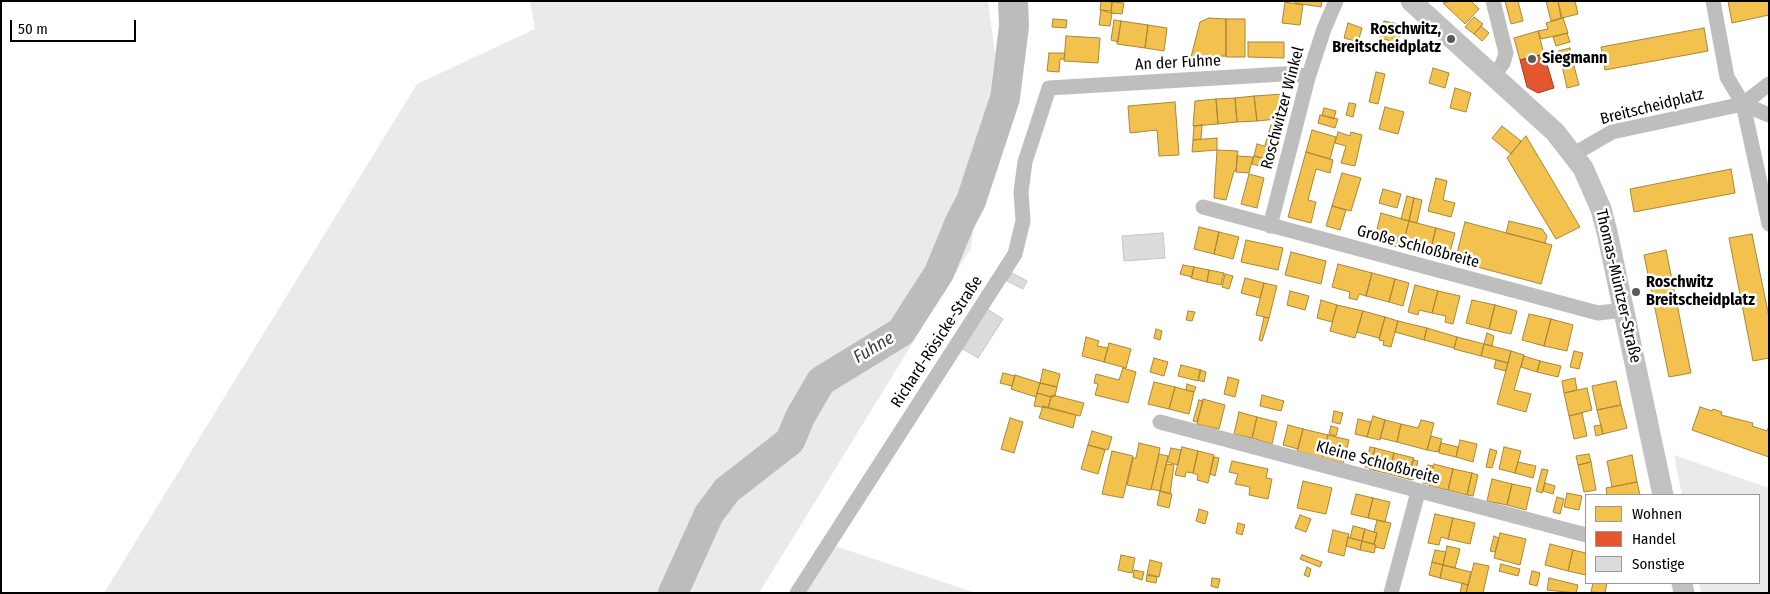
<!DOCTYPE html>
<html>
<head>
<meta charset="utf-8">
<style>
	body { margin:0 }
	#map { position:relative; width:1770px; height:594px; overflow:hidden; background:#fff; font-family:"Fira Sans Condensed",sans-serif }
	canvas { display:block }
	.frame { position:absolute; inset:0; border:2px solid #000; pointer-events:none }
	.legend { position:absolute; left:1585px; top:494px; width:175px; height:90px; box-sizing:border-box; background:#fff; border:1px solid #999; margin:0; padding:6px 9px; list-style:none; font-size:15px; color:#000 }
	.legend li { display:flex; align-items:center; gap:10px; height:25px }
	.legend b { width:25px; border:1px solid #999 }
	.scale { position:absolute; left:10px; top:20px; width:126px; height:22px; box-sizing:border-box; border:2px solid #000; border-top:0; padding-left:6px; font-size:15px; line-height:18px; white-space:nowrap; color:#000; -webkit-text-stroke:4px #fff; paint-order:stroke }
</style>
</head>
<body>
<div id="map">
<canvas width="1770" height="594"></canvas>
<div class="frame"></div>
<ul class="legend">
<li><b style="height:14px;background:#f2c14e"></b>Wohnen</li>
<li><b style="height:14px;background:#e4572e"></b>Handel</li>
<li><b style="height:14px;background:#dcdcdc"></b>Sonstige</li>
</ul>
<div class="scale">50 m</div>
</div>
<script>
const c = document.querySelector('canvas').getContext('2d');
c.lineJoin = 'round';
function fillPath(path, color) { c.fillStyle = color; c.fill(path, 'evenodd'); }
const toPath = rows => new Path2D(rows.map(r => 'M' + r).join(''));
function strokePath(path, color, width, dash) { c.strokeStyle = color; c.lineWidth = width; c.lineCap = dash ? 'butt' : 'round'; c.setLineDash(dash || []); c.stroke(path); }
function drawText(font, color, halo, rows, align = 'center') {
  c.font = font + ' "Fira Sans Condensed",sans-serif'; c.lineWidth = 5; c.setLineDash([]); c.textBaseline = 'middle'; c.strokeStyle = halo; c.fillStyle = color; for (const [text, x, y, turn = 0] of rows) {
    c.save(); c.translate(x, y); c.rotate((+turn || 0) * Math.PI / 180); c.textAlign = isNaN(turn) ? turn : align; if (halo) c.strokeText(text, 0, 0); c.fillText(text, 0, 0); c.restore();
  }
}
fillPath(toPath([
	[530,1,988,1,995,53,971,248,759,593,104,593,417,84,535,29],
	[1674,455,1769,488,1769,593,1701,593,1699,583,1759,583,1759,495,1682,495],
	[835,546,976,593,804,593]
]), '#eaeaea');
const homes = toPath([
	[1101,1,1112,2,1111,11,1100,10,1101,1],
	[1295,1,1322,1,1321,7,1295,3,1295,1],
	[1451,1,1471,1,1479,9,1465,24,1443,3,1451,1],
	[1505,1,1518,1,1523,21,1511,24,1505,1],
	[1546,1,1558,1,1561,18,1551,21,1546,1],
	[1558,1,1575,1,1578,14,1562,18,1558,1],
	[1728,1,1769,1,1769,15,1732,23,1728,1],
	[1112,2,1124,3,1122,14,1111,13,1112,2],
	[1285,2,1303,5,1300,25,1282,23,1285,2],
	[1101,10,1112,13,1110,26,1099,25,1101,10],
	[1474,17,1483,24,1474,34,1465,27,1474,17],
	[1209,18,1226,19,1226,56,1191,57,1200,22,1209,18],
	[1563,18,1568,33,1541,39,1538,31,1548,29,1546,23,1563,18],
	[1053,19,1067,20,1066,28,1052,27,1053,19],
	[1226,19,1245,19,1245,57,1226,57,1226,19],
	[1114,20,1121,21,1118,42,1111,40,1114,20],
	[1121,21,1148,25,1145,48,1117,44,1121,21],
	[1384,21,1403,25,1398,43,1380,38,1384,21],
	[1348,23,1362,28,1358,42,1344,38,1348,23],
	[1148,25,1167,28,1164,51,1145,48,1148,25],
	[1481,26,1489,33,1482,41,1474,34,1481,26],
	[1704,28,1708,51,1605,70,1601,47,1704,28],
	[1538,31,1544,54,1520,60,1514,38,1538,31],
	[1567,33,1570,42,1556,46,1553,37,1567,33],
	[1066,36,1100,38,1098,63,1064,61,1066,36],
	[1248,42,1284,42,1284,58,1248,57,1248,42],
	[1570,48,1572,58,1561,61,1558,51,1570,48],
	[1049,53,1065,53,1064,59,1060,59,1059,72,1047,71,1049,53],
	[1572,58,1579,85,1567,88,1561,61,1572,58],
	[1433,68,1449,73,1445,88,1429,83,1433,68],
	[1376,72,1385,74,1378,104,1369,102,1376,72],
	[1455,88,1471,93,1466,112,1450,108,1455,88],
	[1284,94,1287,118,1257,121,1254,96,1284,94],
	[1254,96,1257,121,1237,122,1235,98,1254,96],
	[1235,98,1237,122,1218,124,1216,99,1235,98],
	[1216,99,1218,124,1193,126,1195,101,1216,99],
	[1175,102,1179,155,1159,156,1157,130,1130,133,1128,106,1175,102],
	[1349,103,1356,104,1353,117,1346,115,1349,103],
	[1385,107,1404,112,1398,134,1379,129,1385,107],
	[1324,108,1336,111,1334,119,1322,115,1324,108],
	[1320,115,1338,119,1335,128,1318,123,1320,115],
	[1202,125,1201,139,1193,140,1194,126,1202,125],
	[1271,125,1283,129,1277,148,1265,145,1271,125],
	[1502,126,1521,141,1511,154,1492,138,1502,126],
	[1312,130,1336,137,1330,159,1306,152,1312,130],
	[1338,132,1350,136,1351,132,1362,135,1355,166,1341,163,1346,146,1335,143,1338,132],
	[1526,136,1580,227,1556,239,1507,158,1526,136],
	[1217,138,1217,150,1192,152,1193,140,1217,138],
	[1257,144,1276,149,1273,161,1254,156,1257,144],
	[1217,150,1238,151,1236,171,1234,171,1226,200,1214,198,1217,150],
	[1306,152,1333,160,1330,173,1316,169,1308,200,1316,202,1311,223,1288,217,1306,152],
	[1237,156,1253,157,1249,173,1236,172,1237,156],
	[1254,156,1273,161,1271,169,1252,164,1254,156],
	[1731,169,1735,193,1634,212,1630,189,1731,169],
	[1342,173,1361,178,1351,211,1332,206,1342,173],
	[1249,174,1264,178,1257,208,1241,204,1249,174],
	[1436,178,1447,181,1443,200,1455,203,1451,217,1428,211,1436,178],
	[1383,189,1401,194,1397,208,1379,203,1383,189],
	[1407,196,1414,198,1409,221,1401,219,1407,196],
	[1414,198,1422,200,1417,223,1409,221,1414,198],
	[1332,206,1346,210,1340,230,1326,226,1332,206],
	[1381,213,1409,221,1402,248,1374,241,1381,213],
	[1409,221,1436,228,1429,255,1402,248,1409,221],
	[1509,221,1542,229,1547,236,1545,243,1506,233,1509,221],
	[1465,222,1552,245,1541,284,1455,261,1465,222],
	[1199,227,1219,232,1214,254,1194,249,1199,227],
	[1436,228,1455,233,1448,260,1429,255,1436,228],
	[1219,232,1239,237,1233,259,1214,254,1219,232],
	[1752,234,1769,317,1769,358,1753,361,1729,238,1752,234],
	[1246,240,1283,248,1278,270,1241,262,1246,240],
	[1666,250,1691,373,1669,377,1644,255,1666,250],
	[1291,252,1326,261,1321,284,1285,275,1291,252],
	[1338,264,1372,273,1366,296,1359,294,1357,300,1349,298,1350,292,1332,287,1338,264],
	[1183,265,1194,267,1192,277,1180,274,1183,265],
	[1194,267,1209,270,1207,282,1191,278,1194,267],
	[1209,270,1224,273,1221,285,1207,282,1209,270],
	[1372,273,1395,279,1389,302,1366,296,1372,273],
	[1225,274,1233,276,1229,289,1222,287,1225,274],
	[1245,278,1264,283,1260,298,1241,293,1245,278],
	[1395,279,1409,283,1403,306,1389,302,1395,279],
	[1264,283,1277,286,1269,318,1256,315,1264,283],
	[1415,285,1438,291,1432,313,1419,310,1418,315,1408,312,1415,285],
	[1290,291,1309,296,1305,310,1287,305,1290,291],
	[1438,291,1460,296,1453,324,1445,322,1446,316,1432,313,1438,291],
	[1321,300,1337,305,1332,322,1317,318,1321,300],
	[1472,300,1495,305,1489,329,1466,323,1472,300],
	[1337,305,1363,311,1355,338,1330,331,1337,305],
	[1495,305,1517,311,1511,334,1489,329,1495,305],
	[1188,311,1195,312,1192,321,1186,320,1188,311],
	[1363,311,1385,317,1379,338,1357,332,1363,311],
	[1529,314,1551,319,1544,346,1522,340,1529,314],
	[1264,317,1269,318,1262,341,1259,340,1264,317],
	[1385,317,1398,321,1391,347,1383,345,1384,341,1379,340,1385,317],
	[1551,319,1573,325,1567,351,1544,346,1551,319],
	[1398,321,1427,328,1424,340,1395,332,1398,321],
	[1427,328,1457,337,1454,348,1424,340,1427,328],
	[1156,329,1162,331,1160,340,1154,338,1156,329],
	[1487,333,1494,336,1492,346,1484,344,1487,333],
	[1086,337,1099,341,1097,346,1108,348,1104,362,1082,356,1086,337],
	[1457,337,1484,344,1481,356,1454,349,1457,337],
	[1109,343,1131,349,1126,368,1104,362,1109,343],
	[1484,344,1511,351,1508,363,1481,356,1484,344],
	[1511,351,1524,355,1514,390,1531,394,1526,412,1497,404,1511,351],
	[1574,351,1583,353,1579,369,1570,367,1574,351],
	[1524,356,1540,361,1537,372,1521,367,1524,356],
	[1154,358,1168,362,1164,376,1150,372,1154,358],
	[1496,360,1508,363,1506,371,1494,368,1496,360],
	[1540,361,1561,366,1558,377,1537,372,1540,361],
	[1181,365,1201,370,1198,381,1178,376,1181,365],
	[1123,368,1136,372,1128,403,1095,395,1098,384,1094,383,1096,374,1119,380,1123,368],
	[1043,369,1060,374,1057,387,1040,383,1043,369],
	[1200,370,1206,372,1204,382,1198,380,1200,370],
	[1003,373,1015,376,1012,386,1000,383,1003,373],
	[1015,375,1040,383,1036,397,1011,389,1015,375],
	[1228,377,1239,380,1235,397,1224,394,1228,377],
	[1575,378,1577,390,1564,393,1562,381,1575,378],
	[1616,381,1621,405,1597,410,1592,386,1616,381],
	[1154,382,1175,387,1169,409,1148,404,1154,382],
	[1040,383,1057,387,1055,396,1051,397,1037,393,1040,383],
	[1187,384,1196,387,1194,392,1186,390,1187,384],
	[1175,387,1194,392,1189,414,1169,409,1175,387],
	[1587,388,1592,410,1569,416,1564,393,1587,388],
	[1037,393,1051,397,1048,408,1034,406,1037,393],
	[1052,395,1084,403,1080,416,1048,408,1052,395],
	[1262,395,1284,401,1281,411,1260,406,1262,395],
	[1203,399,1225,405,1219,429,1197,424,1203,399],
	[1199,400,1203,401,1197,422,1193,421,1199,400],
	[1621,405,1627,428,1603,434,1597,410,1621,405],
	[1043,406,1076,415,1073,428,1039,418,1043,406],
	[1700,407,1712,411,1713,409,1722,412,1721,415,1753,423,1752,426,1767,431,1769,426,1769,457,1692,430,1700,407],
	[1334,411,1343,413,1340,424,1332,422,1334,411],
	[1239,412,1257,417,1252,438,1234,434,1239,412],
	[1582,413,1587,436,1574,439,1569,416,1582,413],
	[1373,416,1385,420,1380,440,1367,437,1373,416],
	[1257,417,1277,422,1272,444,1252,438,1257,417],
	[1010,418,1023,422,1014,453,1001,449,1010,418],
	[1358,419,1371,422,1367,437,1355,434,1358,419],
	[1385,420,1401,424,1397,442,1380,438,1385,420],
	[1421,420,1434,423,1427,450,1397,442,1401,424,1418,428,1421,420],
	[1288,425,1303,429,1298,449,1283,445,1288,425],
	[1601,425,1603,434,1596,436,1594,426,1601,425],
	[1331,426,1338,428,1336,436,1329,434,1331,426],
	[1303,429,1328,435,1322,458,1297,451,1303,429],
	[1092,431,1112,437,1108,450,1088,445,1092,431],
	[1328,435,1349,440,1343,463,1322,458,1328,435],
	[1431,436,1442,439,1438,452,1427,450,1431,436],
	[1460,440,1477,444,1473,462,1456,457,1460,440],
	[1139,443,1160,448,1151,490,1127,485,1133,458,1136,458,1139,443],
	[1441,443,1458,447,1456,457,1439,453,1441,443],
	[1088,445,1105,450,1098,474,1081,469,1088,445],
	[1182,447,1198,451,1193,473,1186,472,1185,477,1175,475,1182,447],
	[1370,447,1375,448,1370,468,1365,467,1370,447],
	[1504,447,1521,451,1515,473,1499,469,1504,447],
	[1171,448,1181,450,1178,465,1167,462,1171,448],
	[1375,448,1394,453,1389,474,1369,469,1375,448],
	[1490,449,1497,451,1492,468,1486,467,1490,449],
	[1112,451,1133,456,1123,498,1102,494,1112,451],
	[1198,451,1214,455,1208,483,1197,480,1198,475,1193,473,1198,451],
	[1394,453,1414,458,1408,479,1389,474,1394,453],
	[1159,454,1168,456,1160,491,1151,489,1159,454],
	[1589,454,1591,462,1578,465,1576,456,1589,454],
	[1632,455,1637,482,1612,487,1607,461,1632,455],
	[1214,457,1219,458,1215,476,1210,474,1214,457],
	[1413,460,1418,461,1413,480,1408,479,1413,460],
	[1232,461,1268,469,1266,478,1272,479,1268,499,1249,495,1250,487,1235,484,1238,474,1229,472,1232,461],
	[1518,462,1536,466,1533,478,1515,473,1518,462],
	[1591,462,1596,490,1584,492,1578,465,1591,462],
	[1166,464,1174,465,1170,494,1160,491,1166,464],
	[1434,464,1453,469,1448,490,1429,486,1434,464],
	[1428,465,1433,466,1429,484,1423,483,1428,465],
	[1453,469,1472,473,1467,495,1448,490,1453,469],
	[1542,469,1548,470,1542,493,1536,491,1542,469],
	[1472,473,1478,475,1473,496,1467,495,1472,473],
	[1492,479,1512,484,1507,505,1487,501,1492,479],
	[1303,481,1332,488,1326,514,1297,508,1303,481],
	[1637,482,1640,495,1607,495,1606,488,1637,482],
	[1545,483,1555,486,1553,494,1543,491,1545,483],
	[1512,484,1531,488,1526,510,1507,505,1512,484],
	[1160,491,1172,494,1169,508,1157,505,1160,491],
	[1567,493,1582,496,1579,510,1564,507,1567,493],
	[1356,494,1373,498,1368,518,1351,514,1356,494],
	[1557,497,1564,499,1560,514,1553,512,1557,497],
	[1373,498,1390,502,1385,522,1368,518,1373,498],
	[1199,509,1208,512,1205,524,1196,521,1199,509],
	[1435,514,1453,518,1448,539,1441,537,1439,545,1428,543,1435,514],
	[1300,515,1311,519,1306,532,1295,528,1300,515],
	[1453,518,1475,523,1470,544,1448,539,1453,518],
	[1377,520,1391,523,1384,549,1376,547,1374,544,1377,533,1374,532,1377,520],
	[1238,523,1245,525,1242,535,1236,533,1238,523],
	[1353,526,1365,529,1362,541,1350,538,1353,526],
	[1365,529,1377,533,1374,544,1362,541,1365,529],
	[1333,530,1349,534,1344,556,1328,552,1333,530],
	[1500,533,1526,539,1520,565,1494,558,1500,533],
	[1494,536,1499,538,1495,552,1490,551,1494,536],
	[1348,537,1362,541,1360,550,1346,546,1348,537],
	[1362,541,1376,545,1374,553,1360,550,1362,541],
	[1550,544,1573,550,1568,571,1545,565,1550,544],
	[1447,546,1460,549,1455,568,1443,565,1447,546],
	[1435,550,1446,552,1443,565,1432,562,1435,550],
	[1573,550,1586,553,1586,575,1568,571,1573,550],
	[1121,555,1135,558,1132,573,1118,570,1121,555],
	[1302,555,1322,562,1320,567,1300,559,1302,555],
	[1150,560,1162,563,1159,577,1147,574,1150,560],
	[1432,562,1443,565,1440,578,1429,575,1432,562],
	[1474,563,1489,566,1483,593,1466,593,1474,563],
	[1501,564,1520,569,1518,576,1499,571,1501,564],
	[1443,565,1471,572,1468,585,1440,578,1443,565],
	[1307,567,1311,569,1309,577,1304,575,1307,567],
	[1134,570,1144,572,1142,580,1133,577,1134,570],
	[1532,571,1540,573,1537,586,1529,584,1532,571],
	[1147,575,1157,577,1156,583,1146,581,1147,575],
	[1212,578,1220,579,1218,588,1211,586,1212,578],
	[1549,578,1578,585,1576,593,1547,590,1549,578],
	[1462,583,1468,585,1466,593,1460,593,1462,583],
	[1593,583,1607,583,1605,593,1591,592,1593,583]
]);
fillPath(homes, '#f2c14e');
strokePath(homes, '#a98737', 1);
const shops = toPath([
	[1544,54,1554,88,1538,93,1527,87,1520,60,1544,54]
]);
fillPath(shops, '#e4572e');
strokePath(shops, '#a03d20', 1);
strokePath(toPath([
	[673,593,709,514,727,490,790,441,800,417,821,381,901,332,939,273,960,222,971,201,1005,98,1014,26,1013,1]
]), '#bcbcbc', 30);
const building = toPath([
	[1163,233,1165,258,1124,261,1122,236,1163,233],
	[1012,273,1027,281,1023,289,1007,281,1012,273],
	[987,309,1003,319,978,358,963,349,987,309]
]);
fillPath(building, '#dcdcdc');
strokePath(building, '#c5c5c5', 1);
strokePath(toPath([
	[1493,1,1506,53,1503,63,1493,77],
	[1713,1,1727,77,1743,104,1769,224],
	[1743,104,1769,115],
	[1574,154,1612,132,1743,104,1769,84],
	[1203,207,1598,313,1624,310],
	[1270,226,1308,78,1324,29,1336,1],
	[1160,422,1586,535],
	[797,593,1015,254,1023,221,1021,192,1025,162,1049,88,1283,74,1297,74,1308,78],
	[1391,593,1418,492]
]), '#bebebe', 15);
strokePath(toPath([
	[1411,1,1555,132,1583,168,1601,209,1607,232,1663,495],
	[1682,583,1684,593]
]), '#c1c1c1', 21);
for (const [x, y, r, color] of [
	[1451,39,5,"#595959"],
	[1532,59,5,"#595959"],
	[1636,292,5,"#595959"]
]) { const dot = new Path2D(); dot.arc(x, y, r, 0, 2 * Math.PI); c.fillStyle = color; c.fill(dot); strokePath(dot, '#fff', 2); }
drawText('bold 16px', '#000', '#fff', [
	["Roschwitz,",1441,30,"right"],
	["Breitscheidplatz",1441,48,"right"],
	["Siegmann",1542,59],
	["Roschwitz",1646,283],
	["Breitscheidplatz",1646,301]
], 'left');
drawText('16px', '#000', '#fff', [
	["An der Fuhne",1178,63,-3],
	["Breitscheidplatz",1652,107,-14],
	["Roschwitzer Winkel",1283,108,-75],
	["Große Schloßbreite",1418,247,15],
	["Thomas-Müntzer-Straße",1618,286,77],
	["Richard-Rösicke-Straße",937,342,-57],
	["Kleine Schloßbreite",1378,463,15]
]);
drawText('italic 18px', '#404040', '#fff', [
	["Fuhne",874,348,-31]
]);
</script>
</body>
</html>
